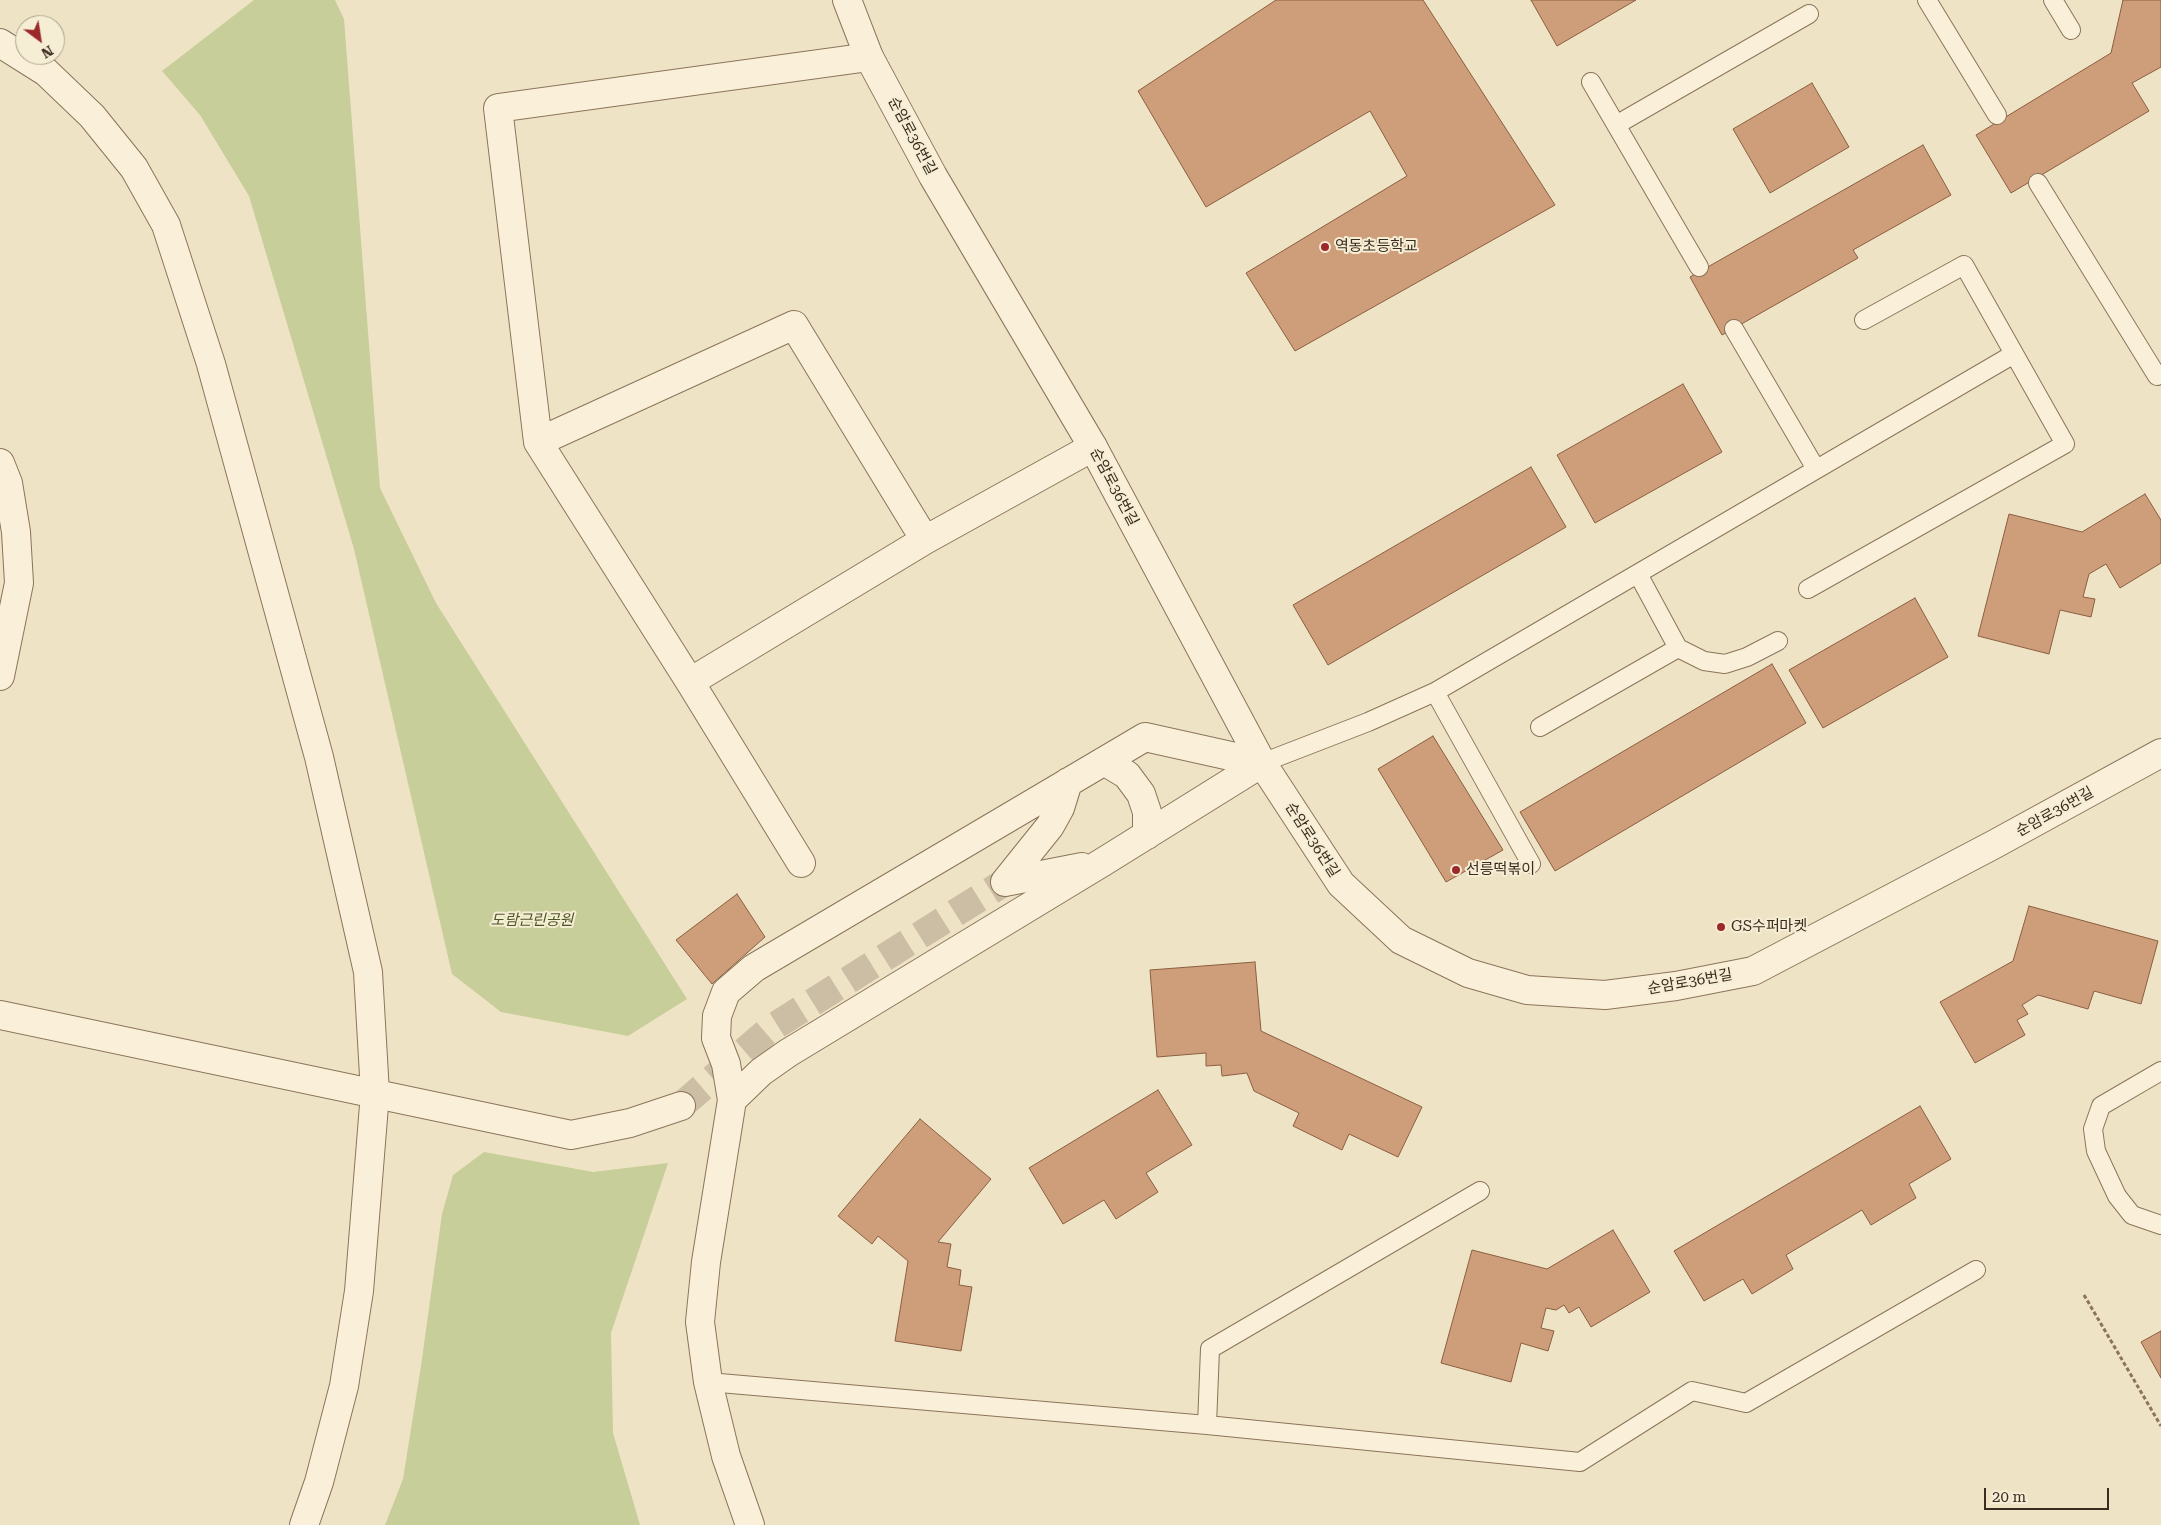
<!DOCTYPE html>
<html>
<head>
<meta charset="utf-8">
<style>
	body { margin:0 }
	#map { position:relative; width:2161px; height:1525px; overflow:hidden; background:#efe3c5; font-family:"Roboto Serif",serif }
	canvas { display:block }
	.north { position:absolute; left:15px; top:15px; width:50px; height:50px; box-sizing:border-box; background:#f6edd5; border:1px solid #aba08c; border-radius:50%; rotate:149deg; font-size:14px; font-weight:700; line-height:20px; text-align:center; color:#3b2c1f }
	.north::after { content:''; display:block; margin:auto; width:18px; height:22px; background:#9b292a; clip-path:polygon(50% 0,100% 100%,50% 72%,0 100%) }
	.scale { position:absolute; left:1984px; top:1488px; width:125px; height:22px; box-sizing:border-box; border:2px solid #3b2c1f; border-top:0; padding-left:6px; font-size:15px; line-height:18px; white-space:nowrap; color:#3b2c1f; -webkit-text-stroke:4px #f6edd5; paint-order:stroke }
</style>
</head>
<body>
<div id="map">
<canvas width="2161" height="1525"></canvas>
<div class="north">N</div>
<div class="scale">20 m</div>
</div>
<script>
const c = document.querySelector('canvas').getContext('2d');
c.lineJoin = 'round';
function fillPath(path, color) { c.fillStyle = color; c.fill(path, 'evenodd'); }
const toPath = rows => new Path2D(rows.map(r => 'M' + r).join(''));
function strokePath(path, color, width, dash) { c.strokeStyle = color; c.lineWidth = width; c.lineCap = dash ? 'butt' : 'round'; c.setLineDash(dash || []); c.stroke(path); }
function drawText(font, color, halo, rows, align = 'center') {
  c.font = font + ' "Roboto Serif","Noto Sans KR",serif'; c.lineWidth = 4; c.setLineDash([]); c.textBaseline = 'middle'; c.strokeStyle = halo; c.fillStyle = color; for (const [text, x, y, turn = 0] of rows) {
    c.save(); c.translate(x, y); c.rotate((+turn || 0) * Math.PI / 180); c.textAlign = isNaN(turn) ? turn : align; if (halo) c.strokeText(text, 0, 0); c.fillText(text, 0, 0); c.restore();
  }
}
fillPath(toPath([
	[254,0,335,0,344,19,380,488,436,603,687,999,628,1036,501,1012,452,974,354,549,249,196,200,115,162,71],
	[484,1152,593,1172,668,1163,611,1333,613,1433,640,1525,385,1525,403,1479,421,1366,442,1214,453,1175]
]), '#c7ce99');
const building = toPath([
	[1276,0,1423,0,1555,205,1295,351,1246,273,1407,176,1370,111,1206,207,1138,91,1276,0],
	[1531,0,1636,0,1557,46,1531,0],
	[2123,0,2161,0,2161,67,2132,83,2149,111,2011,193,1976,135,2111,53,2123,0],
	[1812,83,1849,147,1770,193,1733,129,1812,83],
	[1923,145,1951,195,1853,250,1858,258,1722,335,1690,277,1923,145],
	[1683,384,1722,452,1595,523,1557,455,1683,384],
	[1531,467,1566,527,1328,665,1293,605,1531,467],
	[2145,494,2161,520,2161,563,2120,588,2106,564,2089,574,2083,597,2095,599,2091,617,2060,610,2049,654,1978,636,2009,514,2082,532,2145,494],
	[1915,598,1948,657,1823,728,1789,670,1915,598],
	[1772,664,1806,723,1555,871,1520,812,1772,664],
	[1433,736,1503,850,1446,882,1378,769,1433,736],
	[737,894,765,937,712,984,676,940,737,894],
	[2029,906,2158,941,2141,1004,2094,991,2088,1009,2038,995,2022,1005,2028,1014,2017,1020,2025,1035,1975,1063,1940,1002,2013,961,2029,906],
	[1255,962,1261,1031,1422,1107,1398,1157,1349,1134,1342,1150,1293,1126,1299,1113,1254,1091,1247,1073,1222,1076,1221,1065,1206,1066,1206,1053,1157,1057,1150,970,1255,962],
	[1158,1090,1192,1145,1146,1173,1158,1192,1116,1219,1104,1200,1063,1224,1029,1168,1158,1090],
	[1920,1106,1951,1159,1909,1184,1916,1198,1871,1225,1862,1210,1786,1255,1793,1269,1752,1294,1743,1279,1704,1301,1674,1251,1920,1106],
	[920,1119,991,1179,938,1242,951,1244,947,1267,961,1270,959,1285,972,1287,961,1351,895,1341,908,1261,878,1236,872,1244,838,1216,920,1119],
	[1613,1230,1650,1292,1591,1327,1579,1307,1569,1313,1564,1305,1556,1310,1546,1308,1541,1328,1554,1331,1548,1351,1521,1343,1511,1382,1441,1363,1472,1250,1547,1269,1613,1230],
	[2161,1331,2161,1378,2141,1342,2161,1331]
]);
fillPath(building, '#ce9e7a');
strokePath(building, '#8a5e40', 1);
strokePath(toPath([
	[681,1106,770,1029,1005,882]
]), '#cbbea4', 28, [28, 14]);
const service = toPath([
	[1927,0,1997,115],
	[2053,0,2071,30],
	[1591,82,1699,267],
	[1616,125,1809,14],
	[2038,183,2157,376,2161,374],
	[1734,329,1816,469],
	[1638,574,1678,648,1704,661,1725,664,1747,657,1778,641],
	[1808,589,2065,444,1964,265,1864,320],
	[1435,692,1531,864],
	[1540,727,1678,648],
	[1262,763,1368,722,1435,692,2014,354],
	[2161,1071,2101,1106,2093,1129,2096,1151,2117,1196,2132,1215,2161,1225],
	[708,1382,1207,1425,1580,1462,1692,1391,1746,1403,1976,1270],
	[1207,1425,1210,1349,1480,1191]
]);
const minor = toPath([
	[869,57,498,108,538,442,690,682,925,540,1093,447],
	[538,442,794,325,925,540],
	[0,463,8,483,16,532,19,583,0,676],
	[690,682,801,863],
	[1104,761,1127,775,1141,794,1147,812,1147,835],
	[1005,882,1050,826,1060,808,1068,782],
	[1005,882,1082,867],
	[0,1015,571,1135,630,1123,681,1106],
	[732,1100,761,1072,788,1053,1103,862,1262,763],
	[750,1525,726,1456,708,1382,700,1322,706,1262,732,1100,726,1064,716,1038,717,1016,726,992,754,968,1145,737,1262,763]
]);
const tertiary = toPath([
	[847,0,869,57,933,176,1093,447,1262,763,1341,884,1401,940,1468,973,1527,990,1605,995,1676,986,1753,971,1993,845,2161,753],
	[0,43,46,72,92,116,134,168,166,225,211,364,319,757,368,972,375,1093,359,1291,344,1386,319,1482,304,1525]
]);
strokePath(service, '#8b745b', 20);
strokePath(minor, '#8b745b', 30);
strokePath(tertiary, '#8b745b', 30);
strokePath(toPath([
	[2084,1295,2161,1426]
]), '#8b745b', 3, [4, 2.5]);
strokePath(service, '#faf0d9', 18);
strokePath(minor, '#faf0d9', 28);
strokePath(tertiary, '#faf0d9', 28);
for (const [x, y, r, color] of [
	[1325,247,5,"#9b292a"],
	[1456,870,5,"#9b292a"],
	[1721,927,5,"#9b292a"]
]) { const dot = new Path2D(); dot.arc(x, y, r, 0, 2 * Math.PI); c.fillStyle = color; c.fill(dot); strokePath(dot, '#f6edd5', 2); }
drawText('15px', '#3b2c1f', '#f6edd5', [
	["순암로36번길",912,136,62],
	["순암로36번길",1114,487,62],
	["순암로36번길",2055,812,-29],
	["순암로36번길",1312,840,57],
	["순암로36번길",1690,982,-10]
]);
drawText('15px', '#3b2c1f', '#f6edd5', [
	["역동초등학교",1335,247],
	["선릉떡볶이",1466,870],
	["GS수퍼마켓",1731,927]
], 'left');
drawText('italic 15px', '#4a5725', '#f6edd5', [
	["도람근린공원",532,921]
]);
</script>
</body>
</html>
